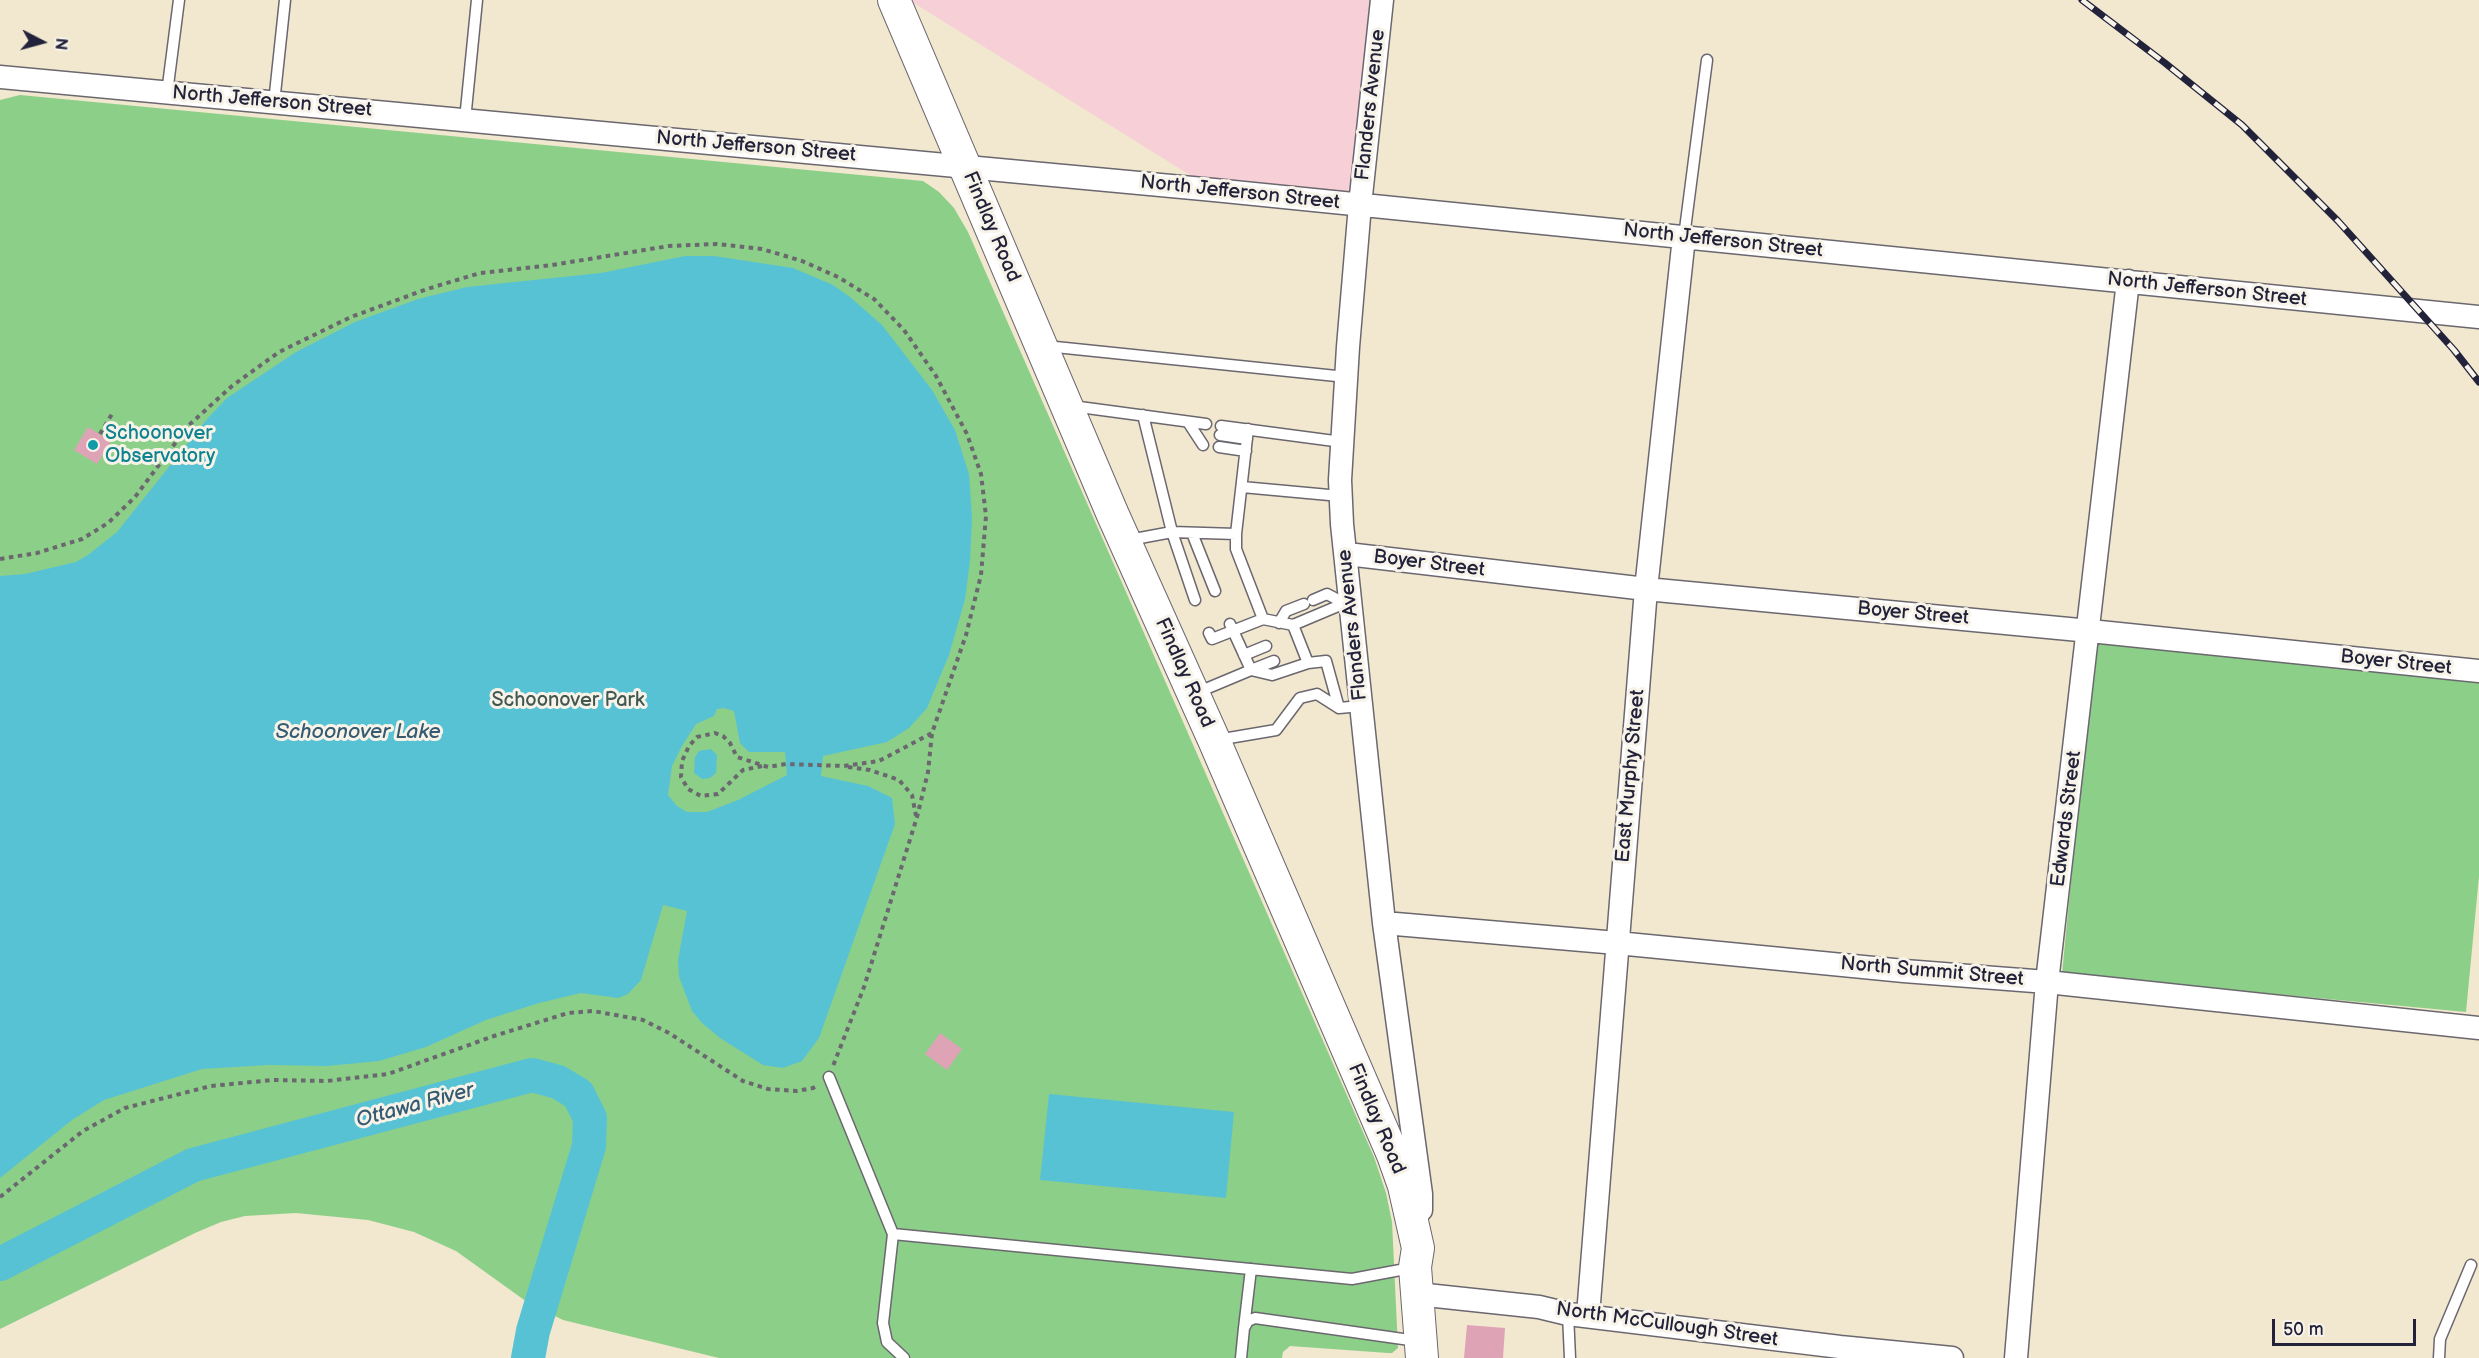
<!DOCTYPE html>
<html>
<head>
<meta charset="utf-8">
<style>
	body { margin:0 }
	#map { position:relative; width:2479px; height:1358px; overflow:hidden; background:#f2e7cf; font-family:"Balsamiq Sans",sans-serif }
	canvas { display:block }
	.north { position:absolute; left:12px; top:12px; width:60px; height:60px; -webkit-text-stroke:4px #f7f3e8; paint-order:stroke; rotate:96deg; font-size:16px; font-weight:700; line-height:24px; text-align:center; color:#22223b }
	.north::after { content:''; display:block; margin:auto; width:21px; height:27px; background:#22223b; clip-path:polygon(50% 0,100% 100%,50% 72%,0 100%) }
	.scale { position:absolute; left:2272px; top:1319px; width:144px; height:27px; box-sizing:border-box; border:3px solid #22223b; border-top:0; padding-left:8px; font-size:18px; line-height:21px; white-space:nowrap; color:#22223b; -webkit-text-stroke:4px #f7f3e8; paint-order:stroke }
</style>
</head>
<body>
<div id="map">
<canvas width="2479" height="1358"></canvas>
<div class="north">N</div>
<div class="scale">50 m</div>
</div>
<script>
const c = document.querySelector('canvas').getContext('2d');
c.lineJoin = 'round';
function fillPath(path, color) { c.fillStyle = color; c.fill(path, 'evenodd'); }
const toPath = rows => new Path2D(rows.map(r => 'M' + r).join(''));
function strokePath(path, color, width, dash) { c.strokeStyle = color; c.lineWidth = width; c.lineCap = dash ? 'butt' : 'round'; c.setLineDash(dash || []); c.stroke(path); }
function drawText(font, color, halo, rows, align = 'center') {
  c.font = font + ' "Balsamiq Sans",sans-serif'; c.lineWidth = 6; c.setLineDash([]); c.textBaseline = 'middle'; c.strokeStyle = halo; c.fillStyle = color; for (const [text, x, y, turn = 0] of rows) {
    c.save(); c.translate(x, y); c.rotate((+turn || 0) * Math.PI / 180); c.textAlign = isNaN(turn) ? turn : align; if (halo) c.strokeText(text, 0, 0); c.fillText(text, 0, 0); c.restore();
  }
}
fillPath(toPath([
	[909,0,1382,0,1360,205,1214,190]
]), '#f6cfd7');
fillPath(toPath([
	[20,95,923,181,939,192,954,208,968,232,1374,1157,1386,1193,1392,1222,1398,1348,1392,1353,1388,1353,1290,1346,1283,1352,1282,1358,719,1358,563,1320,527,1302,456,1251,414,1232,368,1220,296,1213,245,1216,221,1222,195,1233,0,1329,0,100],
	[2094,643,2479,679,2479,876,2466,1012,2062,974]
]), '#8ccf88');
fillPath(toPath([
	[685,256,714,256,793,268,833,285,850,297,882,325,932,390,955,430,969,474,972,518,970,561,965,599,949,655,927,708,909,728,887,742,823,756,821,776,868,786,892,798,895,824,819,1038,802,1061,783,1068,763,1065,720,1038,702,1023,692,1011,679,977,678,960,687,911,663,905,641,980,628,994,618,998,581,993,539,1003,486,1020,426,1047,379,1061,327,1066,268,1065,202,1069,104,1100,72,1120,0,1178,0,576,25,574,76,562,88,555,117,532,207,419,227,398,296,352,355,322,418,299,467,287,601,273],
	[724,708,734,711,740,743,749,752,785,752,787,775,738,800,707,812,687,812,677,806,668,795,672,766,682,746,696,724,714,716,717,709],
	[711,749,717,755,716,773,710,778,702,779,694,773,695,757,699,751],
	[1049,1094,1234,1112,1226,1198,1040,1180]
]), '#58c2d5');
strokePath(toPath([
	[0,1264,193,1165,532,1075,558,1082,578,1094,590,1118,589,1146,533,1331,528,1358]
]), '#58c2d5', 34);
fillPath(toPath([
	[88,427,111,441,97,464,74,450],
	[940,1033,962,1049,947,1070,925,1054],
	[1467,1325,1505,1328,1503,1358,1464,1358]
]), '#dea4b6');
const lane = toPath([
	[167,93,179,0],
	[274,103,285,0],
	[465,120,477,0],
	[1684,237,1707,60],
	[1046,346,1346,377],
	[1072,406,1206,424],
	[1143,415,1172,532,1195,600],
	[1188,422,1203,445],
	[1221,426,1342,442],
	[1220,435,1247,439],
	[1219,447,1246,451],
	[1242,487,1340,496],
	[1192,533,1215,591],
	[1129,540,1172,532,1236,534],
	[1313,600,1327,594,1344,603],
	[1263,619,1293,625,1350,601],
	[1279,623,1286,611,1304,604],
	[1209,633,1212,639,1263,619,1236,549,1236,534,1248,429],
	[1244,655,1266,646],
	[1308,663,1326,661,1339,708,1361,706],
	[1251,670,1272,675,1308,663,1293,625],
	[1251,670,1274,661],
	[1196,693,1251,670,1230,624],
	[1217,740,1276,730,1300,698,1317,694,1339,708],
	[829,1077,893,1234,883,1323,887,1342,904,1358],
	[893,1234,1352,1279,1411,1268],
	[1568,1314,1570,1358],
	[1244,1328,1251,1269],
	[1241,1358,1244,1328,1248,1321,1255,1318,1417,1341],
	[2439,1358,2440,1339,2471,1265]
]);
const street = toPath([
	[1382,0,1360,205,1348,347,1340,480,1342,524,1384,923,1421,1194,1421,1210],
	[0,77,1214,190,2479,317],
	[1347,554,1646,589,2090,631,2479,671],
	[1384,923,1617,943,1904,971,2047,982,2479,1028],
	[1417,1294,1539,1307,1568,1314,1840,1347,1952,1358],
	[1588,1315,1646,589,1684,237],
	[2016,1358,2047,982,2128,281]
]);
const secondary = toPath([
	[894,0,1113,515,1214,740,1393,1155,1404,1186,1418,1248,1415,1267,1422,1358]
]);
strokePath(lane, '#6b676f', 13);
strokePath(street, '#6b676f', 25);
strokePath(secondary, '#6b676f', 34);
strokePath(toPath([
	[100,434,112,414],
	[0,559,37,553,82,539,108,523,135,497,188,426,232,386,279,352,351,317,427,289,480,273,552,265,669,246,717,244,762,249,802,261,838,277,874,299,904,330,936,376,967,434,981,474,986,516,981,575,966,635,932,733,928,772,917,817,864,987,833,1066],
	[762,766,743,770,718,794,701,796,688,789,681,777,682,761,689,746,697,737,715,733,723,736,730,743,737,757,768,767,786,764,844,766,879,761,932,733],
	[848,767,870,770,899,780,912,795,916,816],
	[0,1197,83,1131,125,1108,211,1086,273,1080,327,1081,388,1074,494,1036,568,1013,593,1011,643,1020,669,1033,743,1081,768,1089,797,1091,813,1088,818,1085]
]), '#6b676f', 4, [4.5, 4.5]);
strokePath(lane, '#fff', 10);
strokePath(street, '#fff', 22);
strokePath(secondary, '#fff', 32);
const rail = toPath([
	[2082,0,2165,63,2242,125,2338,221,2454,350,2479,382]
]);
strokePath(rail, '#22223b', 7);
strokePath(rail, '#f7f3e8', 4.5, [14]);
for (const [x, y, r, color] of [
	[93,445,6,"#0f9aa8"]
]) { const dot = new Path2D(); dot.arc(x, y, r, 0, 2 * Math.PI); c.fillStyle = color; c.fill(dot); strokePath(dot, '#f7f3e8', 2); }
drawText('20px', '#22223b', '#f7f3e8', [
	["North Jefferson Street",272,102,5],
	["Flanders Avenue",1371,105,-84],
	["North Jefferson Street",756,147,5],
	["North Jefferson Street",1240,193,6],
	["Findlay Road",991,227,67],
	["North Jefferson Street",1723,241,6],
	["North Jefferson Street",2207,290,6],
	["Boyer Street",1429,564,7],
	["Boyer Street",1913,614,5],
	["Flanders Avenue",1353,625,-96],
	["Boyer Street",2396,663,6],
	["Findlay Road",1184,673,66],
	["East Murphy Street",1631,776,-85],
	["Edwards Street",2067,819,-83],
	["North Summit Street",1932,972,5],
	["Findlay Road",1376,1119,67],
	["North McCullough Street",1667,1325,8]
]);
drawText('20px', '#0d838f', '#f7f3e8', [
	["Schoonover",105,434],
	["Observatory",105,457]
], 'left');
drawText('20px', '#425652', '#f7f3e8', [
	["Schoonover Park",568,701]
]);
drawText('italic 21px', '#355a71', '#f7f3e8', [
	["Schoonover Lake",358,733],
	["Ottawa River",415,1106,-15]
]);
</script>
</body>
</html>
